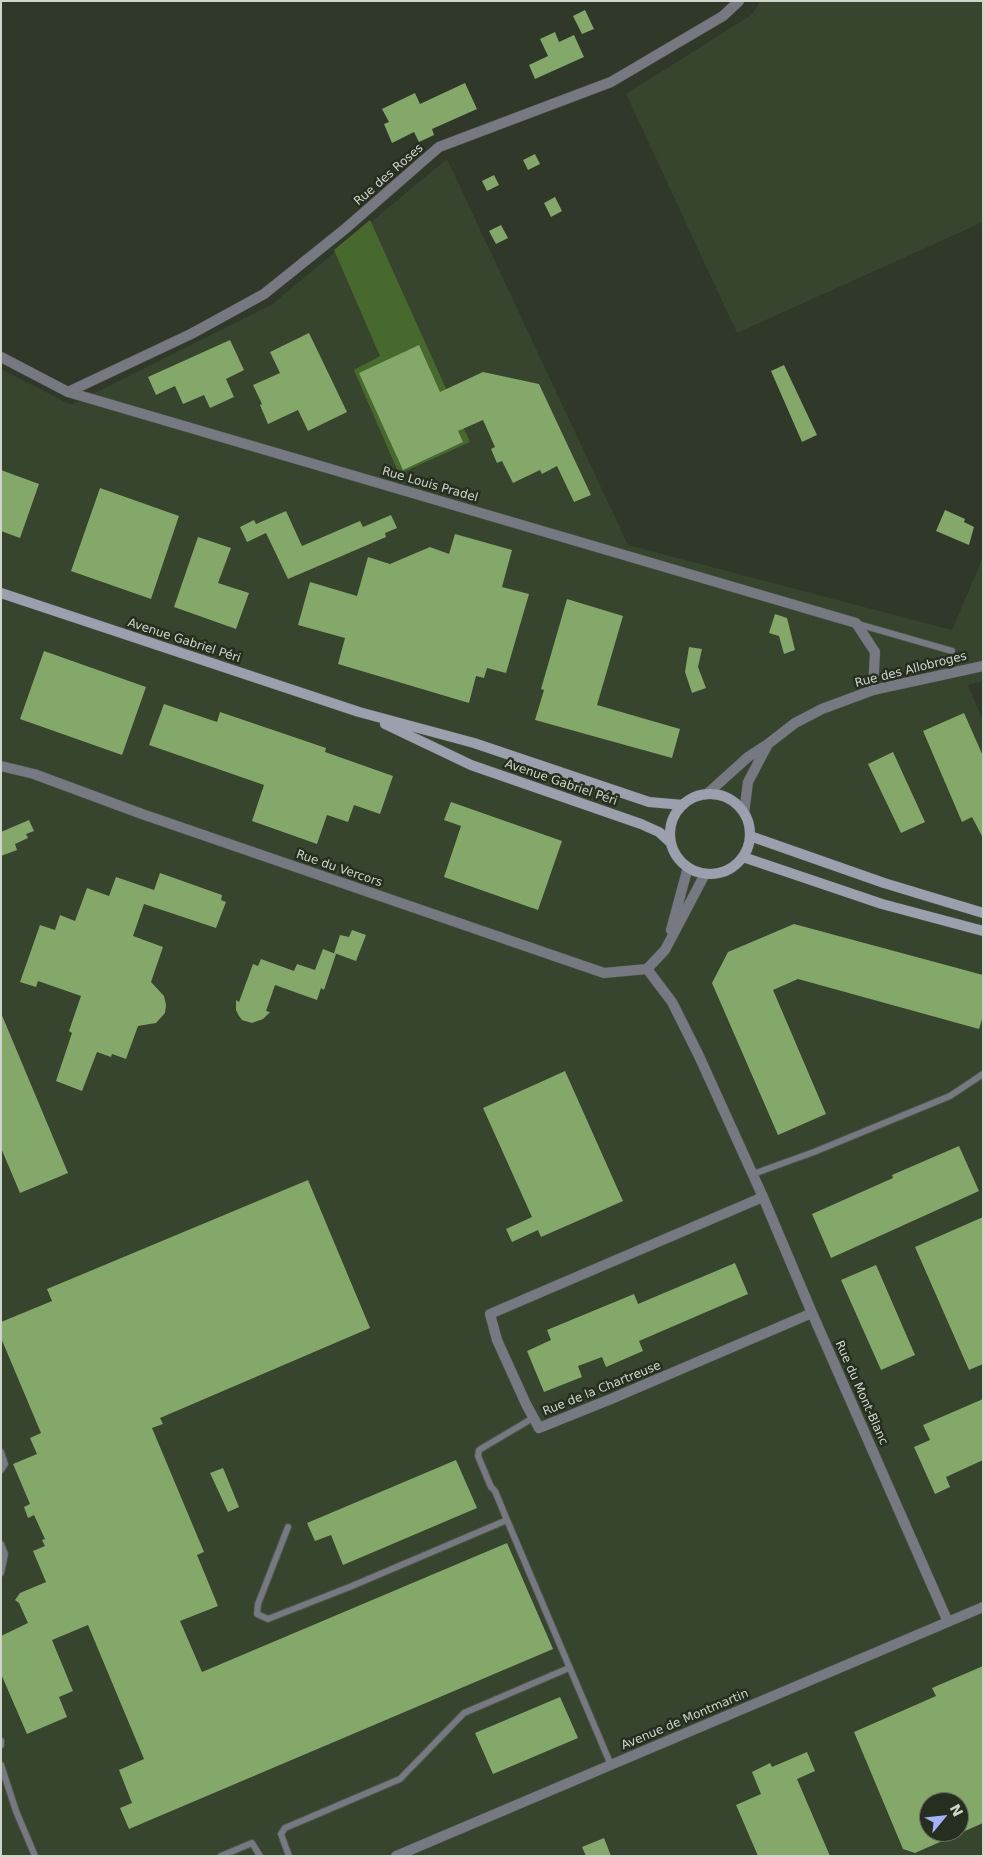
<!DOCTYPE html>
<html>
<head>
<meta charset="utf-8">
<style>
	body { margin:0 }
	#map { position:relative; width:984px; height:1857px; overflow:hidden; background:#2f3829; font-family:"DejaVu Sans",sans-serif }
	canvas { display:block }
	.frame { position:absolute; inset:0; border:2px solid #cfd5cb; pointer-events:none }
	.north { position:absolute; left:919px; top:1792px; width:50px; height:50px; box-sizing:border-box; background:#252e1f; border:1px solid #697164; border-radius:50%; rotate:62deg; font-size:14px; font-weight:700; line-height:20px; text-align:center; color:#cfd5cb }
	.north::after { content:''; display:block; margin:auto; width:18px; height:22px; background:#a4b2fc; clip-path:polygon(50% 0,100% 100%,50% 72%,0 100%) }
</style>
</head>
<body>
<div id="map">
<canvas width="984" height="1857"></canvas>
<div class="frame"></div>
<div class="north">N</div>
</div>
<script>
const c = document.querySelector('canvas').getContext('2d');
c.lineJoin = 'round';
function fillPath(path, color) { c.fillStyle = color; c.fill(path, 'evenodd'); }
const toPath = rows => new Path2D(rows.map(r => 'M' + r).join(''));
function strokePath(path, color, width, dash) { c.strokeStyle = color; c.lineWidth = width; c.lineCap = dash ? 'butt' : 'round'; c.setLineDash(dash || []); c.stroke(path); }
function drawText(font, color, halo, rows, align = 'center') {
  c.font = font + ' "DejaVu Sans",sans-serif'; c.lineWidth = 5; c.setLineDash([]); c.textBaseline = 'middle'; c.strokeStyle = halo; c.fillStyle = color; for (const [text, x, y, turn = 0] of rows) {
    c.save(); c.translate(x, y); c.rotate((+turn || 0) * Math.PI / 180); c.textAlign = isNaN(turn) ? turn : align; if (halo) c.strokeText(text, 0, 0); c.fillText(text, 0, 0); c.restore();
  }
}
fillPath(toPath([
	[761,1,983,1,983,222,737,333,626,94,751,15],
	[447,159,628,545,952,630,983,557,983,681,968,685,983,721,983,1856,1,1856,1,369,71,405,271,305],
	[929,1802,959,1802,959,1832,929,1832]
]), '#37442e');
fillPath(toPath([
	[370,220,470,442,399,474,354,370,380,356,334,250]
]), '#48692e');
fillPath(toPath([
	[585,10,594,29,582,34,573,16],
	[555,32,559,42,574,35,584,57,535,79,529,65,548,56,540,39],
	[465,83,477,109,432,129,434,135,419,142,414,132,392,143,384,124,389,122,382,109,415,93,420,104],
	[535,154,540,164,528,170,523,160],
	[494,175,499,185,487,191,482,181],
	[555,197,562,211,551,217,544,203],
	[501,225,508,238,496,244,489,231],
	[309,333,347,412,308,431,298,410,268,424,260,405,262,404,253,385,280,373,270,352],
	[230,340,244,370,226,379,234,397,210,408,204,395,183,404,175,386,156,395,148,377],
	[419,345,440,392,483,372,539,384,591,495,574,502,557,466,542,474,540,470,513,483,502,461,497,463,491,449,495,447,483,420,458,431,463,442,403,470,359,373],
	[784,365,817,435,802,442,771,371],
	[1,470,39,484,20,538,1,531],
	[100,488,179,516,151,599,71,571],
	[945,510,965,519,964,522,974,527,969,545,936,531],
	[286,511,302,546,360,521,363,527,391,515,397,528,385,533,386,537,288,579,266,533,247,542,240,527,254,520,256,524],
	[455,534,512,550,502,587,529,594,506,673,487,668,484,678,476,676,469,703,338,664,345,638,298,625,310,582,357,596,368,557,390,564,430,547,449,554],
	[198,537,231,548,218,583,249,593,236,629,174,607],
	[567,599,623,616,597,705,680,729,672,758,535,720,544,690,541,689],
	[775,614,787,618,795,650,784,654,779,636,769,633],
	[689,647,702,649,698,667,706,688,692,693,685,672],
	[44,651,146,687,122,755,20,719],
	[164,704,217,722,220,712,326,748,325,752,393,776,380,814,354,805,348,822,327,815,317,844,252,821,264,785,149,745],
	[964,713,983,756,983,838,972,817,962,822,923,731],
	[893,752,925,822,901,833,868,764],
	[451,802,562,841,538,910,444,877,461,826,444,820],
	[29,820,34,831,26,834,28,838,15,844,17,850,1,856,1,832],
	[160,873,222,895,221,900,226,902,216,928,144,904,133,936,163,947,151,982,164,996,166,1005,165,1013,156,1023,138,1026,126,1059,112,1054,111,1057,97,1052,82,1091,56,1081,72,1033,69,1031,81,996,38,981,36,987,20,982,40,925,55,930,60,915,75,921,87,888,109,896,116,877,154,890],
	[794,924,983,975,983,1016,979,1029,798,979,773,990,826,1114,778,1135,712,983,728,952],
	[352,930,366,935,356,961,334,953,340,935,349,937],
	[323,949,336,954,324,990,321,988,317,1000,275,985,266,1011,270,1012,263,1019,252,1023,242,1020,239,1016,236,1010,236,1000,239,1002,253,964,258,966,261,959,294,971,297,964,315,970],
	[1,1013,68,1173,20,1193,1,1148],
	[565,1071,623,1201,541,1237,538,1230,512,1242,506,1229,532,1217,483,1108],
	[959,1146,979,1191,831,1258,812,1214,893,1178,892,1175],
	[308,1180,370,1328,160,1418,163,1424,152,1428,204,1552,197,1555,218,1606,180,1621,202,1672,507,1543,553,1649,129,1829,120,1808,132,1803,119,1770,144,1759,88,1625,52,1640,73,1691,59,1697,67,1717,27,1734,1,1674,1,1636,28,1623,19,1603,15,1600,20,1593,46,1582,33,1551,45,1546,42,1540,45,1539,34,1515,28,1518,24,1507,30,1504,13,1464,37,1454,30,1438,41,1433,1,1338,1,1322,52,1301,47,1289],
	[983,1217,983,1364,969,1370,915,1247],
	[735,1263,748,1294,639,1341,643,1351,606,1367,602,1357,578,1366,582,1377,544,1392,527,1351,551,1340,547,1330,634,1294,638,1304],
	[876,1265,915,1355,881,1370,841,1280],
	[983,1399,983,1460,946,1477,950,1487,935,1494,914,1447,930,1440,923,1425],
	[456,1460,477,1508,343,1565,331,1535,315,1541,307,1523],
	[223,1468,239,1507,228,1512,210,1473],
	[983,1666,983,1823,915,1853,903,1849,854,1732,936,1696,932,1688],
	[929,1802,959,1802,959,1832,929,1832],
	[560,1697,578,1738,493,1774,475,1733],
	[807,1752,815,1771,797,1779,830,1856,758,1856,736,1805,761,1794,752,1772,770,1763,772,1767],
	[604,1838,611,1856,586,1856,582,1847]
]), '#84a76a');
const service = toPath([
	[858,624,952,651],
	[753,1174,814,1152,950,1096,983,1074],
	[1,1452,5,1464,1,1470],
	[507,1520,611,1765],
	[288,1527,258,1604,257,1614,268,1619,352,1586,507,1520,495,1491,491,1487,478,1456,479,1450,533,1418],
	[1,1544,5,1554,1,1573],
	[1,1741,1,1745],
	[1,1765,16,1811,35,1856],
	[221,1856,252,1843,260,1856],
	[289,1856,281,1834,285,1828,400,1779,464,1713,569,1668]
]);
const minor = toPath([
	[1,357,68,392,856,623,875,652,873,690],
	[68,392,191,334,264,294,345,229,439,147,611,82,723,16,739,1],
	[647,969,672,1002,699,1056,763,1197,812,1313,948,1622],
	[763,1197,490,1314,497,1340,526,1404,539,1428,611,1399,812,1313],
	[396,1856,983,1607]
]);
const tertiary = toPath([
	[1,766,34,774,142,814,604,973,647,969,665,950,705,874],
	[707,794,748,757,768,744,795,723,822,709,873,690,983,666],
	[744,813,748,782,768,744],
	[671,930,688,867]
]);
const secondary = toPath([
	[1,593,359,712,474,743,649,802,683,805],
	[385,724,471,765,641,824,659,832,671,843],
	'670 834a40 40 0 1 1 80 0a40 40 0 1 1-80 0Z',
	[750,836,884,883,983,913],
	[743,857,882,904,983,931]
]);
strokePath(service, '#4c5446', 8);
strokePath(minor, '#4c5446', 11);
strokePath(tertiary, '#4c5446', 11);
strokePath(secondary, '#4c5446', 11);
strokePath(service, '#777982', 6);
strokePath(minor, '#777982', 10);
strokePath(tertiary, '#777982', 10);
strokePath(secondary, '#9c9fad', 10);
drawText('12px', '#cfd5cb', '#252e1f', [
	["Rue des Roses",389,175,-41],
	["Rue Louis Pradel",430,485,16],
	["Avenue Gabriel Péri",184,641,18],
	["Rue des Allobroges",911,670,-14],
	["Avenue Gabriel Péri",561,783,19],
	["Rue du Vercors",339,869,19],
	["Rue de la Chartreuse",602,1389,-22],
	["Rue du Mont-Blanc",861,1393,66],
	["Avenue de Montmartin",685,1720,-23]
]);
</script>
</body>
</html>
